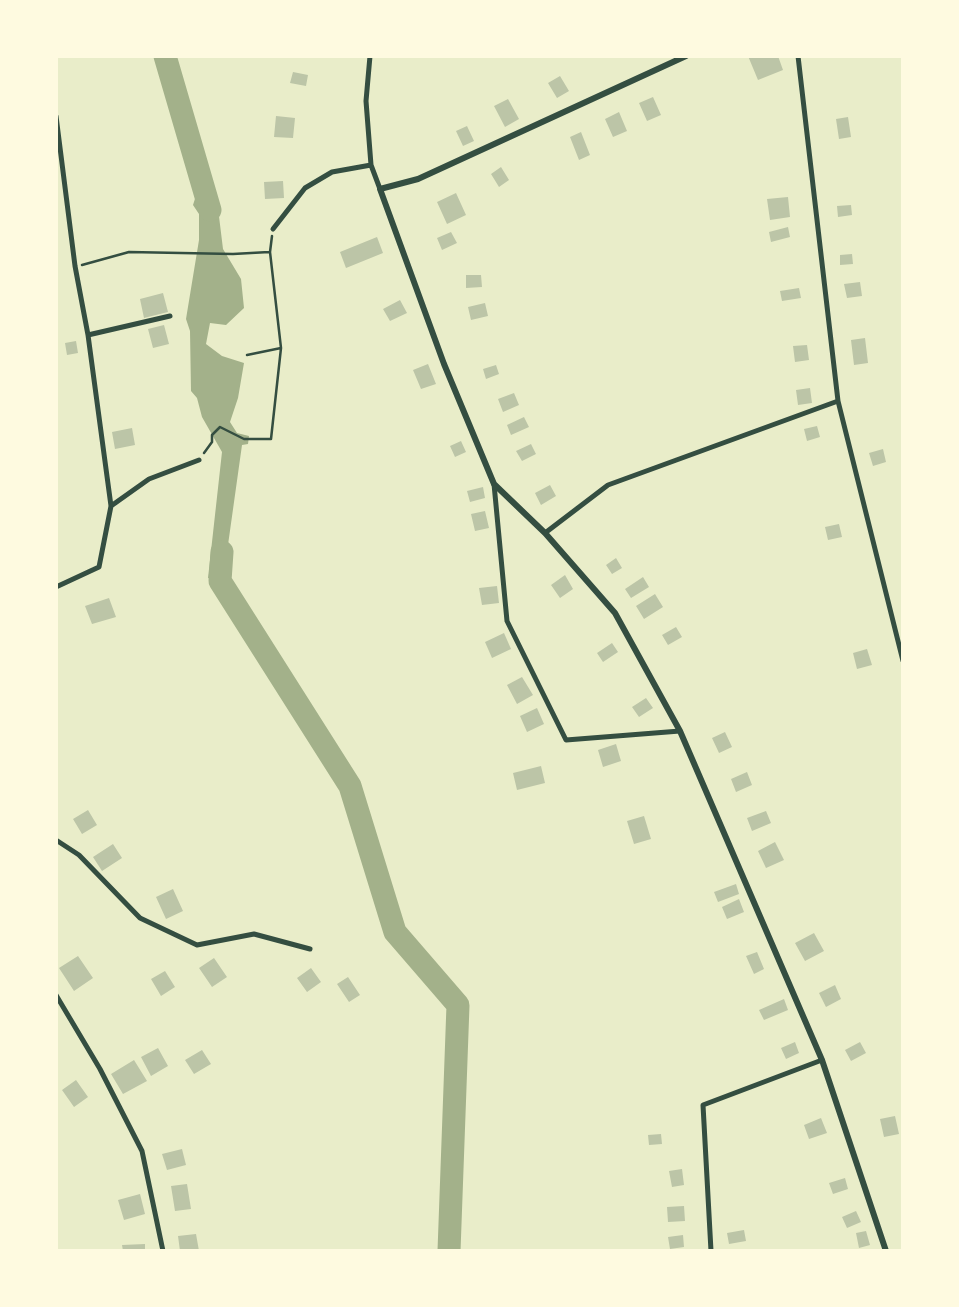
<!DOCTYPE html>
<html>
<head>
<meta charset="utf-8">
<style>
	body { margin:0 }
	#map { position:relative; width:959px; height:1307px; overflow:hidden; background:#e9edc9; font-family:"Exo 2",sans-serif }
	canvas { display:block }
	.frame { position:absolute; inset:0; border:58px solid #fefae0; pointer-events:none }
</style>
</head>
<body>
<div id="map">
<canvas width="959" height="1307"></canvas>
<div class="frame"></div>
</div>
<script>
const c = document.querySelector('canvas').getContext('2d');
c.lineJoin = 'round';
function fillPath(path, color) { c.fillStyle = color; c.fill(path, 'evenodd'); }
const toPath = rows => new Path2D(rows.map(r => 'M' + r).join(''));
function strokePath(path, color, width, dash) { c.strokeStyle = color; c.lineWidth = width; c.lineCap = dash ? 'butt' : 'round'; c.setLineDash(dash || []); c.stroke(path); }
fillPath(toPath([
	[201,180,216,192,223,249,241,279,244,308,226,325,210,323,206,344,222,356,244,363,238,398,230,422,237,433,249,436,248,444,242,445,227,552,232,575,220,581,208,578,222,452,202,417,197,398,191,391,190,331,186,319,199,240,199,214,193,205]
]), '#a3b18a');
strokePath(toPath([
	[165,56,210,210],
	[222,552,220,581,350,786,395,932,458,1005,449,1251]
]), '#a3b18a', 23);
fillPath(toPath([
	[748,56,778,56,783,70,758,80],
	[293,72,308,75,306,86,290,83],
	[560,76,569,91,557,98,548,83],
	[653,97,661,115,647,121,639,103],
	[508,99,519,119,505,127,494,106],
	[619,112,627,131,613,137,605,119],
	[276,116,295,118,293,138,274,137],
	[848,117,851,137,839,139,836,119],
	[467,126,474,141,463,146,456,131],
	[581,132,590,155,579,160,570,137],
	[501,167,509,180,499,187,491,174],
	[283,181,284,198,265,199,264,182],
	[456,193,466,215,447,224,437,202],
	[788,197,790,217,770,220,767,199],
	[851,205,852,215,838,217,837,206],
	[788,227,790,237,771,242,769,232],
	[451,232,457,243,442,250,437,238],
	[377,237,383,253,346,268,340,252],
	[852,254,853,264,840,265,840,255],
	[466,275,481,275,482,287,466,288],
	[860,282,862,296,847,298,844,284],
	[799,288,801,298,782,301,780,291],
	[163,293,168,312,144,318,140,299],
	[400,300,407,313,390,321,383,309],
	[485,303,488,316,471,320,468,307],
	[164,325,169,344,153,348,148,329],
	[865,338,868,363,854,365,851,340],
	[76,341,78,353,67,355,65,343],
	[807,345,809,360,795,362,793,346],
	[428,364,436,384,421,389,413,370],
	[496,365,499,374,486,379,483,369],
	[810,388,812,403,798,405,796,390],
	[514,393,519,405,503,412,498,399],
	[524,417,529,427,511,435,507,425],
	[817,426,820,437,807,441,804,429],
	[132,428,135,445,115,449,112,432],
	[461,441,466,452,455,457,450,446],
	[531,444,536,454,522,461,516,451],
	[883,449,886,462,873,466,869,453],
	[550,485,556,496,541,505,535,493],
	[483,487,485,498,470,502,467,491],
	[485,511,489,528,475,531,471,514],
	[839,524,842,537,828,540,825,527],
	[616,558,622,568,612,574,606,565],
	[565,575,573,589,560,598,551,585],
	[643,577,649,587,631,598,625,589],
	[497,586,499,603,482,605,479,588],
	[655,594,663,607,644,619,636,606],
	[109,598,116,617,92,624,85,606],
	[676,627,682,637,668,645,662,635],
	[504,633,511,649,492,658,485,642],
	[612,643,618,652,603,662,597,653],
	[867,649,872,665,857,669,853,653],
	[522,677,533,695,517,704,507,685],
	[646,698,653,708,639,717,632,707],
	[537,708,544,724,527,732,520,716],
	[725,732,732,747,719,753,712,738],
	[616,744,621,761,603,767,598,750],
	[541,766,545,783,517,790,513,773],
	[747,772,752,785,736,792,731,779],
	[88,810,97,825,82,834,73,819],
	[766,811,771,823,752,831,747,818],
	[644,816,651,839,634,844,627,821],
	[775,842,784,860,766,868,758,851],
	[113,844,122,858,102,871,93,857],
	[736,884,739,894,718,902,714,892],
	[173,889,183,911,166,919,156,897],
	[739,899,744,912,727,919,722,907],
	[814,933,824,951,805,961,795,943],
	[757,952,764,969,754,974,746,956],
	[78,956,93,978,74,991,59,968],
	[214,958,227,977,212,987,199,968],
	[311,968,321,982,307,992,297,978],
	[165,971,175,987,161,996,151,979],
	[348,977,360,995,349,1002,337,984],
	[835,985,841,999,826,1007,819,993],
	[784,999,788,1010,764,1020,759,1010],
	[795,1042,799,1053,786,1059,781,1048],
	[860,1042,866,1053,851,1061,845,1050],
	[158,1048,168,1066,151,1076,141,1057],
	[202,1050,211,1064,194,1074,185,1060],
	[134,1060,147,1081,123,1094,111,1074],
	[76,1080,88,1097,74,1107,62,1090],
	[895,1116,899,1134,884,1137,880,1119],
	[821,1118,827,1133,809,1139,804,1125],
	[661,1134,662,1144,649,1145,648,1135],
	[182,1149,186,1165,167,1170,162,1154],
	[682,1169,684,1185,672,1187,669,1171],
	[845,1178,848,1189,833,1194,829,1183],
	[187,1184,191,1209,175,1211,171,1186],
	[140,1194,145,1214,124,1220,118,1200],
	[684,1206,685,1221,668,1222,667,1207],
	[856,1211,861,1222,847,1228,842,1217],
	[744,1230,746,1241,729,1244,727,1233],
	[866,1231,870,1245,859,1248,856,1233],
	[196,1234,199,1251,180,1251,178,1236],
	[683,1235,684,1247,670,1249,668,1237],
	[145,1244,145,1251,123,1251,122,1245]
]), '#bcc5a7');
strokePath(toPath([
	[82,265,129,252,233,254,269,252],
	[247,355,281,348],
	[204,453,212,442,212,435,220,427,244,439,271,439,281,348,270,252,272,236]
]), '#344e41', 2.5);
strokePath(toPath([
	[370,56,366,101,371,165,380,189],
	[798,56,838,401,903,661],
	[56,116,75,266,88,335,111,506,99,567,56,587],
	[273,229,305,188,332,172,371,165],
	[88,335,170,316],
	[494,484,507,621,566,740,680,731],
	[111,506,149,479,199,460],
	[545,533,608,485,838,401],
	[56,840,79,855,140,918,197,945,254,934,310,949],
	[56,995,100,1069,142,1151,163,1251],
	[711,1251,703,1105,822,1060]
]), '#344e41', 5);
strokePath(toPath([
	[686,56,418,179,380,189,444,364,494,484,545,533,615,613,680,731,822,1060,886,1251]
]), '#344e41', 6);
</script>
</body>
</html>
